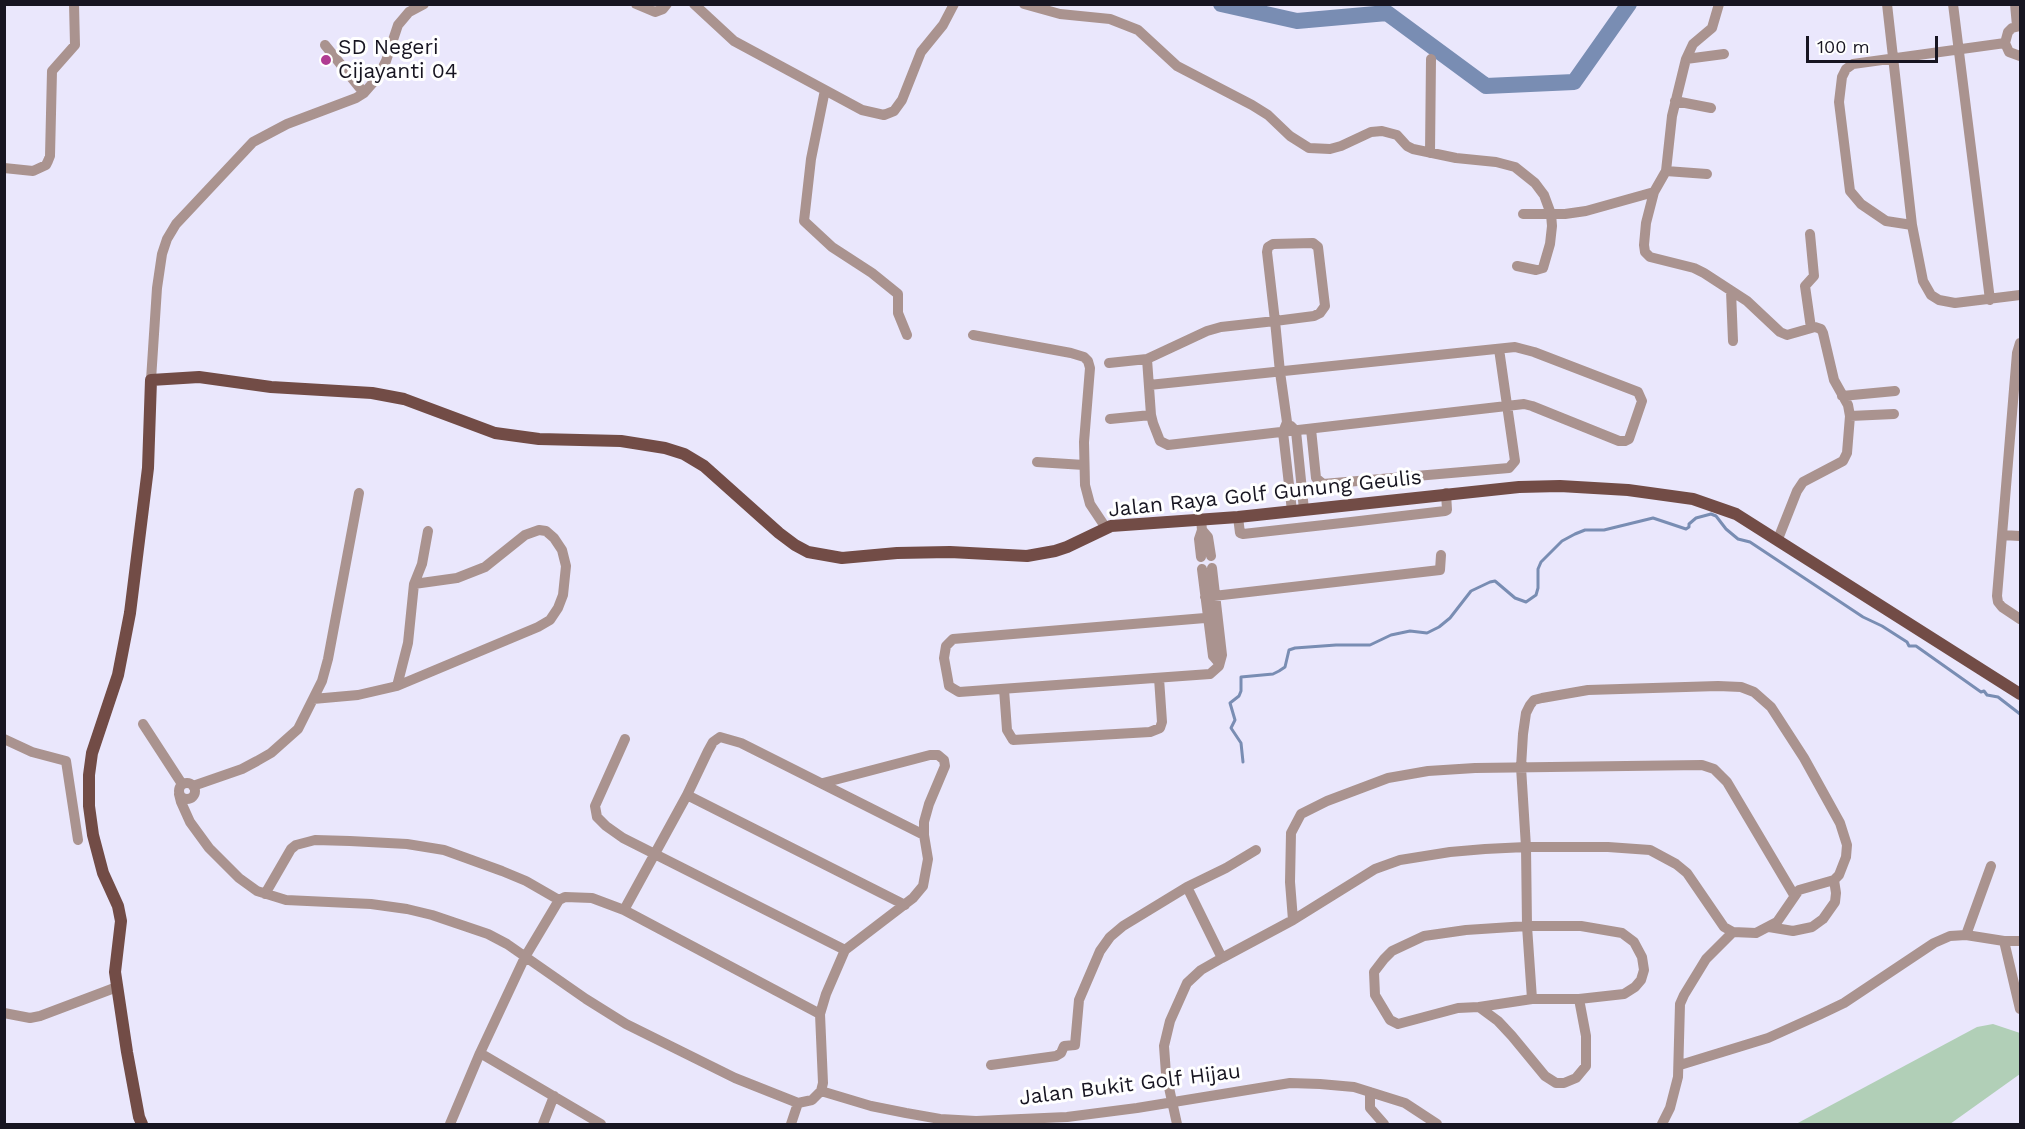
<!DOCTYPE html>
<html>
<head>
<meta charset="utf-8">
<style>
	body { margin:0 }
	#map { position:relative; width:2025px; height:1129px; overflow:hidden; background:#eae7fc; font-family:"Work Sans",sans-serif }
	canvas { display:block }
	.frame { position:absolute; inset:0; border:6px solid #171521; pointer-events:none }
	.scale { position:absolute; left:1806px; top:36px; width:132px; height:27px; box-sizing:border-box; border:3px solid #171521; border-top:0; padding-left:8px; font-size:18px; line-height:21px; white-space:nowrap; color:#171521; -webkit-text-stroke:4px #fff; paint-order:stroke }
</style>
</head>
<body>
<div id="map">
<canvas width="2025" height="1129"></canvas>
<div class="frame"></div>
<div class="scale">100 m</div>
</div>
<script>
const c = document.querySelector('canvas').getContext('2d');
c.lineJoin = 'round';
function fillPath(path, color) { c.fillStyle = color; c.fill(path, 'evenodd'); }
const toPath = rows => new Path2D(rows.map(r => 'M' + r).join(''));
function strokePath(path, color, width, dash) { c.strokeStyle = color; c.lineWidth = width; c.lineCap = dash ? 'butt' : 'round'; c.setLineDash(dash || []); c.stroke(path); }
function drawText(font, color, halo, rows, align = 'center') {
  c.font = font + ' "Work Sans",sans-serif'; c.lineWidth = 6; c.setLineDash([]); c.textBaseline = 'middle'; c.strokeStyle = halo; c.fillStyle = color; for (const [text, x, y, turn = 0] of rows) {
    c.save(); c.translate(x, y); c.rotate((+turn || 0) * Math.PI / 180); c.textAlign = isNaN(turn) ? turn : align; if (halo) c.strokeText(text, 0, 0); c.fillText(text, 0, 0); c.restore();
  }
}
fillPath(toPath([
	[1993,1024,2020,1033,2020,1074,1950,1124,1796,1124,1977,1027]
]), '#b1cfb7');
strokePath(toPath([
	[1243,762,1241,743,1231,728,1235,720,1230,703,1239,696,1241,691,1241,677,1273,674,1279,671,1285,667,1289,650,1295,648,1336,645,1370,645,1391,635,1410,631,1427,633,1439,627,1450,618,1471,591,1490,582,1495,581,1515,598,1526,602,1536,595,1538,588,1538,569,1541,562,1562,541,1575,534,1585,530,1604,530,1653,518,1686,529,1689,527,1689,524,1696,518,1711,514,1716,516,1726,529,1738,539,1750,542,1863,617,1882,626,1907,642,1909,646,1916,646,1981,692,1984,691,1987,695,1998,697,2020,714]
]), '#798db3', 3);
strokePath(toPath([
	[1221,4,1297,21,1387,13,1486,86,1574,82,1629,4]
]), '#798db3', 16);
strokePath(toPath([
	[636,4,655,12,663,9,667,4],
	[694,4,734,41,862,110,884,115,894,111,902,100,921,52,943,25,954,4],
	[1024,4,1060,14,1110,19,1138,30,1177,66,1252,105,1268,115,1290,136,1309,148,1330,149,1341,146,1371,132,1382,131,1397,135,1407,146,1413,149,1456,158,1496,162,1515,167,1535,183,1544,195,1551,214,1552,226,1550,244,1543,268,1536,270,1517,266],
	[1719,4,1712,28,1693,44,1686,59,1672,116,1666,171,1654,192,1646,223,1644,245,1645,252,1650,257,1694,268,1704,273,1747,301,1780,332,1787,335,1815,327,1821,329,1823,333,1834,380,1848,405,1850,416,1847,453,1843,461,1803,482,1797,491,1778,539],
	[1887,4,1912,225,1923,281,1931,295,1939,300,1955,303,2020,295],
	[1953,4,1990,300],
	[2015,4,2017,26],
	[2020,26,2012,28,2008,32,2005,43,2009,52,2020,56],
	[325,45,364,93],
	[1686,59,1724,54],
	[825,90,811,159,804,221,832,247,872,273,898,294,898,313,907,335],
	[1675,101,1711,108],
	[1430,153,1431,59],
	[4,168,33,171,46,165,48,161,50,156,52,71,75,45,74,4],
	[1666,171,1707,174],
	[1523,214,1565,214,1586,211,1654,192],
	[1912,225,1886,221,1861,204,1850,191,1839,102,1842,77,1846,69,1853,64,2005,43],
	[1810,234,1814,276,1805,286,1811,328],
	[1731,291,1733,341],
	[973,335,1071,353,1084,357,1088,361,1090,368,1084,442,1085,485,1090,504,1106,528],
	[2020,343,2017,353,1997,596,1998,602,2002,607,2020,619],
	[1147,359,1151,415,1153,423,1160,441,1168,445,1524,404,1532,406,1619,441,1625,441,1629,439,1642,401,1638,392,1534,352,1515,347,1149,385],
	[1109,363,1147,359,1207,331,1221,327,1275,321,1314,316,1320,313,1325,306,1318,247,1313,243,1273,244,1268,247,1267,252,1275,321,1280,372,1287,422,1283,432,1292,511],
	[151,380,157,288,162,254,167,239,176,224,253,142,287,124,356,98,364,93,378,77,386,61,398,25,409,12,424,4],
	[1842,396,1895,391],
	[1850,416,1894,414],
	[1110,419,1151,415],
	[1291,426,1296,431,1304,510],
	[1311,429,1316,478,1323,484,1509,468,1515,461,1499,349],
	[1037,462,1084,465],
	[1238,517,1240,533,1243,534,1351,522,1445,511,1447,510,1446,493],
	[1201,520,1202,530,1199,539,1201,557],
	[1202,530,1208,537,1211,556],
	[2002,535,2020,536],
	[1212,568,1222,655,1219,666,1210,674,959,692,949,686,948,680,944,658,946,646,953,639,1217,617],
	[1202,569,1213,656,1219,663],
	[1205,597,1440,570,1441,555],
	[397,686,408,643,414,584,422,564,428,531],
	[1004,689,1007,730,1013,740,1150,732,1160,728,1162,722,1159,678],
	[313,699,358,695,397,686,538,627,550,620,558,608,563,595,566,566,562,550,554,538,546,531,539,530,525,535,485,567,457,578,414,584],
	[143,724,182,784],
	[4,739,32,752,66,761,78,840],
	[625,739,595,806,597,817,606,826,623,838,845,950],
	'179 791a8 8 0 1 1 16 0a8 8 0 1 1-16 0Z',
	[193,786,242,769,257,761,271,753,298,729,322,681,328,659,359,493],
	[179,794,181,802,190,822,209,848,239,878,257,891,286,900,371,904,407,909,432,915,488,934,507,944,586,999,626,1024,735,1078,798,1103],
	[687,795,905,905],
	[1187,887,1222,958],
	[265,894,291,849,296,845,315,840,350,841,407,844,444,850,502,871,526,881,559,900],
	[624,910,687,795,708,751,713,742,720,737,741,743,924,835],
	[1293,920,1290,882,1291,833,1301,814,1327,801,1388,778,1428,771,1475,768,1702,765,1714,769,1727,782,1794,895],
	[1769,927,1793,931,1812,927,1823,919,1835,902,1836,893,1834,880],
	[1966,935,1991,866],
	[2004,941,2020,1009],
	[1479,1007,1458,1008,1398,1024,1390,1020,1375,995,1374,972,1384,959,1392,951,1424,936,1466,930,1527,926,1581,926,1622,933,1634,942,1642,957,1644,970,1641,980,1635,987,1624,994,1579,999,1532,999],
	[4,1013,30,1018,40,1016,117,987],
	[480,1053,601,1124],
	[991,1065,1056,1056,1061,1053,1064,1046,1075,1045,1079,1000,1100,951,1110,937,1123,926,1187,887,1226,868,1256,850],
	[1680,1065,1768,1038,1819,1015,1844,1003,1934,943,1950,936,1966,935,2004,941,2020,941],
	[821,1091,871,1106,906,1113,940,1119,976,1121,1067,1117,1137,1108,1290,1083,1320,1084,1354,1087,1405,1103,1437,1124],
	[1370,1092,1370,1108,1384,1124],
	[450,1124,480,1053,525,957,559,900,565,897,592,898,624,910,820,1014],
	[543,1124,554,1096],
	[791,1124,798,1103,812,1100,821,1091,823,1083,820,1014,826,994,845,950,913,898,923,886,928,859,924,835,924,822,929,804,945,766,944,760,938,755,930,755,823,783],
	[1177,1124,1166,1074,1164,1046,1170,1021,1187,983,1201,970,1222,958,1293,920,1375,869,1400,860,1450,852,1485,849,1526,847,1608,847,1650,850,1676,864,1687,873,1724,927,1733,932,1756,933,1777,922,1799,890,1834,880,1839,875,1846,857,1847,845,1840,823,1804,758,1771,707,1754,692,1741,687,1718,686,1588,690,1542,698,1534,700,1530,705,1526,713,1523,734,1521,767,1526,847,1527,926,1532,999,1479,1007,1498,1021,1512,1036,1545,1076,1556,1083,1564,1083,1576,1078,1586,1066,1586,1036,1579,999],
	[1662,1124,1670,1108,1678,1077,1680,1004,1684,995,1706,959,1733,932]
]), '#aa938f', 10);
strokePath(toPath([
	[142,1124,139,1117,127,1052,115,972,121,921,118,906,103,873,93,835,89,806,89,775,92,753,118,675,130,613,148,468,151,380,199,377,271,387,372,393,404,399,495,433,539,439,621,441,665,448,684,454,704,466,779,533,795,545,808,552,842,558,897,553,950,552,1027,556,1055,551,1067,547,1111,526,1238,517,1519,487,1560,486,1628,490,1693,499,1736,514,2020,694]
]), '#724c46', 12);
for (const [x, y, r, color] of [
	[326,60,6,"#b03b92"]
]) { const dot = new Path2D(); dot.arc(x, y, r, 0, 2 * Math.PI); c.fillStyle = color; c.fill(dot); strokePath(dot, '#fff', 2); }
drawText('21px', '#171521', '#fff', [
	["SD Negeri",338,48],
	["Cijayanti 04",338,72]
], 'left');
drawText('21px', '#171521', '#fff', [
	["Jalan Raya Golf Gunung Geulis",1265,494,-6],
	["Jalan Bukit Golf Hijau",1130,1085,-7]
]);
</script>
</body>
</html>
